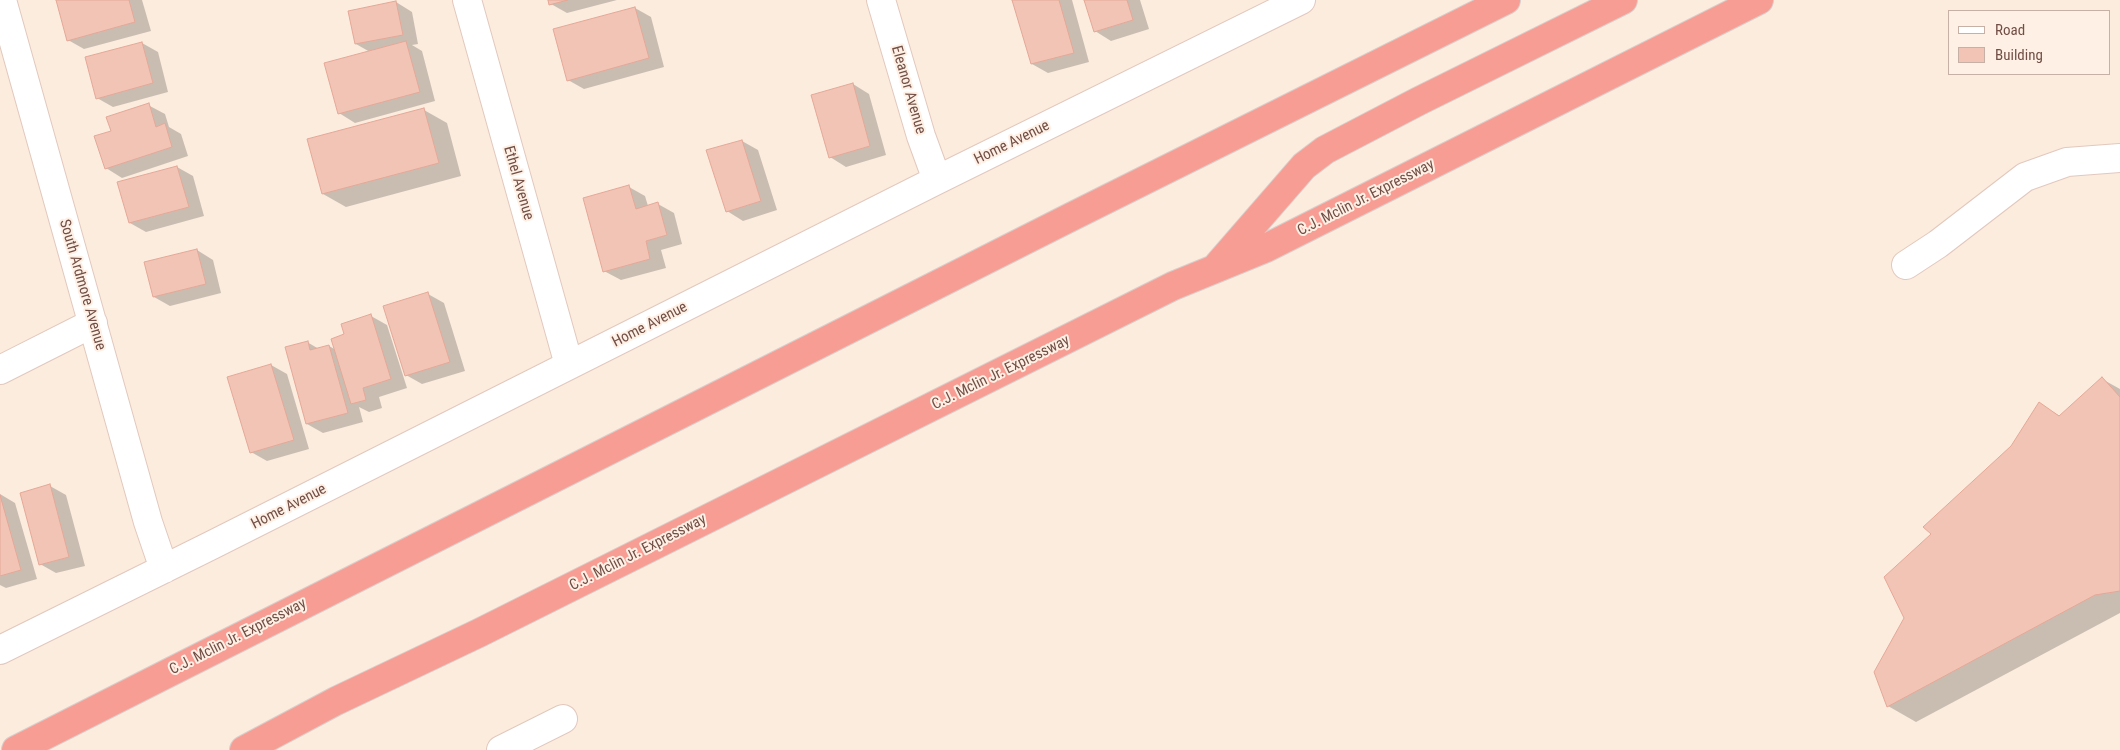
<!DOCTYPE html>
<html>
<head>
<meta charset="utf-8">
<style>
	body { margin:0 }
	#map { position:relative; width:2120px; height:750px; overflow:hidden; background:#fcecde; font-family:"Roboto Condensed",sans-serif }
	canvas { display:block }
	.legend { position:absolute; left:1948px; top:10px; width:162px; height:65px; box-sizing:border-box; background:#fff0e5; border:1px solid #c7b0a5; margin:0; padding:6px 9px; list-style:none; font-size:15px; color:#724f46 }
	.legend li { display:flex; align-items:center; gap:10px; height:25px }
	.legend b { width:25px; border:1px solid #c7b0a5 }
</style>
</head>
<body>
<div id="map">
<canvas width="2120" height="750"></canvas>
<ul class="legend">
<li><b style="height:6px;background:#fff"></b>Road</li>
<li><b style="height:14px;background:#f2c4b6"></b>Building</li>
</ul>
</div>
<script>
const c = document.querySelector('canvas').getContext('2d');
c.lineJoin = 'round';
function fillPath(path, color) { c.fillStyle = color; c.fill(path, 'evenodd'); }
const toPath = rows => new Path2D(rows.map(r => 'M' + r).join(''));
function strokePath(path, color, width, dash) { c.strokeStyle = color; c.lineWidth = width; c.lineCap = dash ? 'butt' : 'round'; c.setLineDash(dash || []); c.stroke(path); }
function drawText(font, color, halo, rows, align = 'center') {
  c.font = font + ' "Roboto Condensed",sans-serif'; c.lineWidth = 4; c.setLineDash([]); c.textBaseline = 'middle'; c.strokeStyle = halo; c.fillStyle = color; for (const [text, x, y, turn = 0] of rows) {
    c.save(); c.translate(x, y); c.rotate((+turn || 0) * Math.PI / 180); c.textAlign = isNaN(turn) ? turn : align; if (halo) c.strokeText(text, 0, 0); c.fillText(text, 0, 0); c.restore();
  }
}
fillPath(toPath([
	[58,0,142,0,151,31,84,49,68,40],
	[549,0,617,0,567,13,551,4],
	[1014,0,1072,0,1089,62,1048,73,1032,64],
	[1085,0,1140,0,1149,29,1111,41,1095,31],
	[396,2,412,12,418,44,412,45,422,51,435,101,355,123,339,113,370,52,356,44],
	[635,8,651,17,664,67,584,89,568,80],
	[142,43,158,52,168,92,113,107,97,98],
	[853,84,869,94,886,155,846,167,830,157],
	[148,105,165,114,169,127,181,134,188,156,122,178,106,168,112,132],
	[424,110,447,123,461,176,346,207,323,194],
	[742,141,758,150,777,210,743,221,727,211],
	[177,167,193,176,204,216,146,232,130,223],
	[629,187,645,196,648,206,658,204,674,213,682,244,661,250,666,268,621,280,604,271],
	[197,250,213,260,221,293,170,306,154,297],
	[428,294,444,303,465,371,422,384,406,375],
	[371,316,387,325,407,388,379,397,382,408,369,412,359,407,363,422,323,433,307,424,307,342,319,349,329,346,336,350,346,335],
	[271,365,287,374,309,449,267,461,251,452],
	[2102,379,2120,389,2120,613,1916,722,1888,706,1906,618,1933,534,2012,447,2039,404,2060,416],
	[50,486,66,495,85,566,56,573,40,564],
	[0,494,15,503,37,579,6,588,0,585]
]), '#0003');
const building = toPath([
	[56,0,129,0,135,22,67,41,56,0],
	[548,0,568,0,549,5,548,0],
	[1012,0,1059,0,1074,53,1031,64,1012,0],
	[1084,0,1127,0,1133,20,1094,32,1084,0],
	[396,1,403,35,355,44,348,11,396,1],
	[635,7,649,58,567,81,553,29,635,7],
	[406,41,420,92,338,114,324,63,406,41],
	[142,42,153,83,96,99,85,57,142,42],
	[853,83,870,146,829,158,811,95,853,83],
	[149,103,156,127,165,123,172,147,105,169,94,136,111,131,106,117,149,103],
	[424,108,439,163,322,194,307,139,424,108],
	[742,140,761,201,726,212,706,150,742,140],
	[177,166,189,207,129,223,117,182,177,166],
	[629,185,636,209,658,202,667,235,646,241,650,259,603,272,583,198,629,185],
	[197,249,206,284,153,297,144,262,197,249],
	[428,292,450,362,405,376,383,306,428,292],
	[371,314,391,379,363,388,366,400,351,404,331,339,344,334,341,324,371,314],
	[308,341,310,350,329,345,348,413,306,424,285,347,308,341],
	[271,364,294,440,250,453,227,377,271,364],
	[2102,377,2120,397,2120,591,2095,595,1887,707,1874,672,1904,618,1884,577,1931,534,1923,527,2011,446,2039,402,2059,416,2102,377],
	[50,484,69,557,39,565,20,493,50,484],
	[0,495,21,570,0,576,0,495]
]);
fillPath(building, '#f2c4b6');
strokePath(building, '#e5a796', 1);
const minor = toPath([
	[2,0,148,522,164,569],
	[467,0,569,365],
	[881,0,921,136,937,180],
	[1906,265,1938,244,2025,177,2067,162,2120,158],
	[0,370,93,323],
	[0,650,212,545,937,180,1301,0],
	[501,750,563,719]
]);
const highway = toPath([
	[1218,265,1304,166,1325,150,1419,101,1623,0],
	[16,750,1071,217,1506,0],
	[244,750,336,701,479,633,1173,286,1266,248,1759,0]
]);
strokePath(minor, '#e2c8be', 30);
strokePath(highway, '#d8cecb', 30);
strokePath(minor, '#fff', 28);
strokePath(highway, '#f89d94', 28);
drawText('15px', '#724f46', '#fff0e5', [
	["Eleanor Avenue",908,90,74],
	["Home Avenue",1012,143,-26],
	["Ethel Avenue",518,183,74],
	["C.J. Mclin Jr. Expressway",1366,198,-27],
	["South Ardmore Avenue",82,285,74],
	["Home Avenue",650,325,-27],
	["C.J. Mclin Jr. Expressway",1001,373,-26],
	["Home Avenue",289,507,-27],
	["C.J. Mclin Jr. Expressway",638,553,-27],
	["C.J. Mclin Jr. Expressway",238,637,-27]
]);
</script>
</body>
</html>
